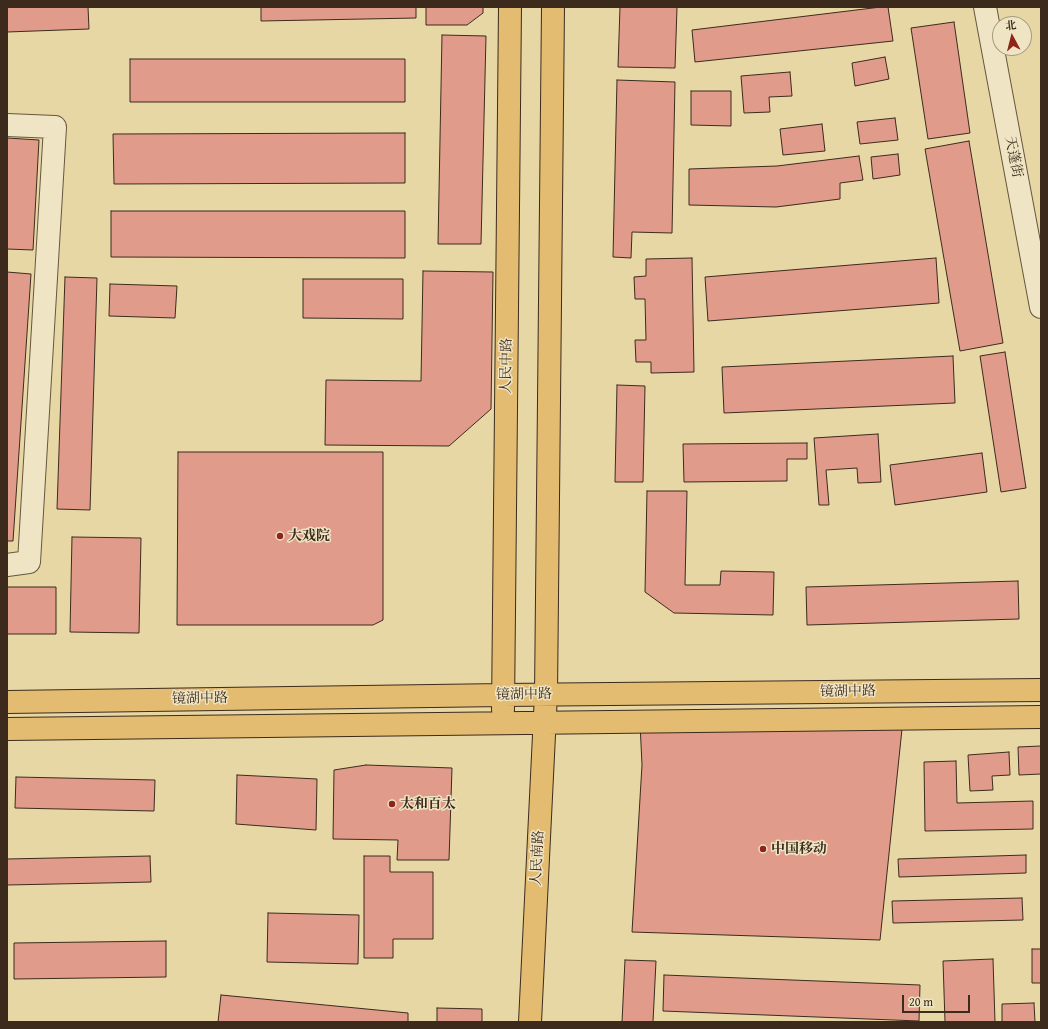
<!DOCTYPE html>
<html>
<head>
<meta charset="utf-8">
<style>
	body { margin:0 }
	#map { position:relative; width:1048px; height:1029px; overflow:hidden; background:#e6d7a5; font-family:"Gentium Book Plus","Noto Serif SC",serif }
	canvas { display:block }
	.frame { position:absolute; inset:0; border:8px solid #3c2b1d; pointer-events:none }
	.north { position:absolute; left:992px; top:16px; width:40px; height:40px; box-sizing:border-box; background:#efe5c4; border:1px solid #a79b81; border-radius:50%; rotate:353deg; font-size:11px; font-weight:700; line-height:16px; text-align:center; color:#3c2b1d }
	.north::after { content:''; display:block; margin:auto; width:14px; height:18px; background:#8f2418; clip-path:polygon(50% 0,100% 100%,50% 72%,0 100%) }
	.scale { position:absolute; left:902px; top:995px; width:68px; height:18px; box-sizing:border-box; border:2px solid #3c2b1d; border-top:0; padding-left:5px; font-size:12px; line-height:14px; white-space:nowrap; color:#3c2b1d; -webkit-text-stroke:3px #efe5c4; paint-order:stroke }
</style>
</head>
<body>
<div id="map">
<canvas width="1048" height="1029"></canvas>
<div class="frame"></div>
<div class="north">北</div>
<div class="scale">20 m</div>
</div>
<script>
const c = document.querySelector('canvas').getContext('2d');
c.lineJoin = 'round';
function fillPath(path, color) { c.fillStyle = color; c.fill(path, 'evenodd'); }
const toPath = rows => new Path2D(rows.map(r => 'M' + r).join(''));
function strokePath(path, color, width, dash) { c.strokeStyle = color; c.lineWidth = width; c.lineCap = dash ? 'butt' : 'round'; c.setLineDash(dash || []); c.stroke(path); }
function drawText(font, color, halo, rows, align = 'center') {
  c.font = font + ' "Gentium Book Plus","Noto Serif SC",serif'; c.lineWidth = 3; c.setLineDash([]); c.textBaseline = 'middle'; c.strokeStyle = halo; c.fillStyle = color; for (const [text, x, y, turn = 0] of rows) {
    c.save(); c.translate(x, y); c.rotate((+turn || 0) * Math.PI / 180); c.textAlign = isNaN(turn) ? turn : align; if (halo) c.strokeText(text, 0, 0); c.fillText(text, 0, 0); c.restore();
  }
}
const building = toPath([
	[7,7,88,7,89,29,7,32,7,7],
	[261,7,416,7,416,18,261,21,261,7],
	[426,7,483,7,483,13,467,25,426,25,426,7],
	[620,7,677,7,675,68,618,67,620,7],
	[881,7,888,7,893,41,695,62,692,30,881,7],
	[954,22,970,133,928,139,911,28,954,22],
	[442,35,486,36,481,244,438,244,442,35],
	[885,57,889,79,855,86,852,63,885,57],
	[130,59,405,59,405,102,130,102,130,59],
	[790,72,792,96,769,97,770,112,744,113,741,76,790,72],
	[617,80,675,82,672,233,632,232,631,258,613,257,617,80],
	[691,91,731,91,731,126,691,125,691,91],
	[895,118,898,140,860,144,857,122,895,118],
	[822,124,825,151,783,155,780,129,822,124],
	[405,133,405,183,114,184,113,134,405,133],
	[7,138,39,140,33,250,7,249,7,138],
	[969,141,1003,343,960,351,925,149,969,141],
	[898,154,900,175,873,179,871,157,898,154],
	[859,156,863,180,840,183,840,199,776,207,689,205,689,169,777,166,859,156],
	[111,211,405,211,405,258,111,257,111,211],
	[692,258,694,372,651,373,651,362,636,362,635,340,646,340,645,299,635,299,634,277,646,276,646,259,692,258],
	[936,258,939,303,708,321,705,277,936,258],
	[423,271,493,272,491,409,449,446,325,445,326,380,421,381,423,271],
	[7,272,31,274,13,541,7,541,7,272],
	[65,277,97,278,90,510,57,509,65,277],
	[303,279,403,279,403,319,303,318,303,279],
	[110,284,177,286,175,318,109,316,110,284],
	[1005,352,1026,488,1001,492,980,356,1005,352],
	[953,356,955,403,724,413,722,367,953,356],
	[617,385,645,386,643,482,615,482,617,385],
	[878,434,881,482,858,483,857,468,826,470,829,505,819,505,814,438,878,434],
	[807,443,807,459,787,459,787,481,684,482,683,444,807,443],
	[178,452,383,452,383,620,373,625,177,625,178,452],
	[982,453,987,492,895,505,890,465,982,453],
	[647,491,687,491,685,585,720,585,721,571,774,572,773,615,674,613,645,592,647,491],
	[72,537,141,538,139,633,70,632,72,537],
	[1018,581,1019,619,807,625,806,587,1018,581],
	[7,587,56,587,56,634,7,634,7,587],
	[640,723,902,729,880,940,632,932,642,765,640,723],
	[1041,746,1041,774,1019,775,1018,747,1041,746],
	[1009,752,1010,775,992,776,993,790,970,791,968,755,1009,752],
	[956,761,957,803,1033,801,1033,829,925,831,924,762,956,761],
	[366,765,452,768,449,860,397,860,398,840,333,839,334,770,366,765],
	[237,775,317,779,316,830,236,824,237,775],
	[16,777,155,780,154,811,15,808,16,777],
	[1026,855,1026,873,899,877,898,859,1026,855],
	[150,856,151,882,7,885,7,859,150,856],
	[364,856,390,856,390,872,433,872,433,939,393,939,393,958,364,958,364,856],
	[1022,898,1023,920,893,923,892,901,1022,898],
	[268,913,359,915,358,964,267,962,268,913],
	[166,941,166,977,14,979,14,943,166,941],
	[1032,949,1041,949,1041,983,1032,983,1032,949],
	[993,959,995,1022,945,1022,943,961,993,959],
	[625,960,656,961,653,1022,622,1022,625,960],
	[664,975,920,985,919,1021,663,1011,664,975],
	[221,995,408,1013,408,1022,218,1022,221,995],
	[1034,1003,1035,1022,1002,1022,1002,1004,1034,1003],
	[437,1008,482,1009,482,1022,437,1022,437,1008]
]);
fillPath(building, '#e19b8b');
strokePath(building, '#3c2b1d', 1);
const minor = toPath([
	[985,7,1041,307],
	[7,125,55,127,29,562,7,565]
]);
const major = toPath([
	[7,702,503,695,1041,690],
	[503,710,510,7],
	[7,729,1041,717],
	[530,1022,546,694,553,7]
]);
strokePath(minor, '#66563f', 24);
strokePath(major, '#3c2b1d', 24);
strokePath(minor, '#efe5c4', 22);
strokePath(major, '#e3bc72', 22);
for (const [x, y, r, color] of [
	[280,536,4,"#8f2418"],
	[392,804,4,"#8f2418"],
	[763,849,4,"#8f2418"]
]) { const dot = new Path2D(); dot.arc(x, y, r, 0, 2 * Math.PI); c.fillStyle = color; c.fill(dot); strokePath(dot, '#efe5c4', 1.5); }
drawText('14px', '#3c2b1d', '#efe5c4', [
	["天蓬街",1013,157,79],
	["人民中路",507,366,-89],
	["镜湖中路",848,692,-1],
	["镜湖中路",524,695,-1],
	["镜湖中路",200,699,-1],
	["人民南路",538,858,-87]
]);
drawText('bold 14px', '#3c2b1d', '#efe5c4', [
	["大戏院",288,536],
	["太和百太",400,804],
	["中国移动",771,849]
], 'left');
</script>
</body>
</html>
